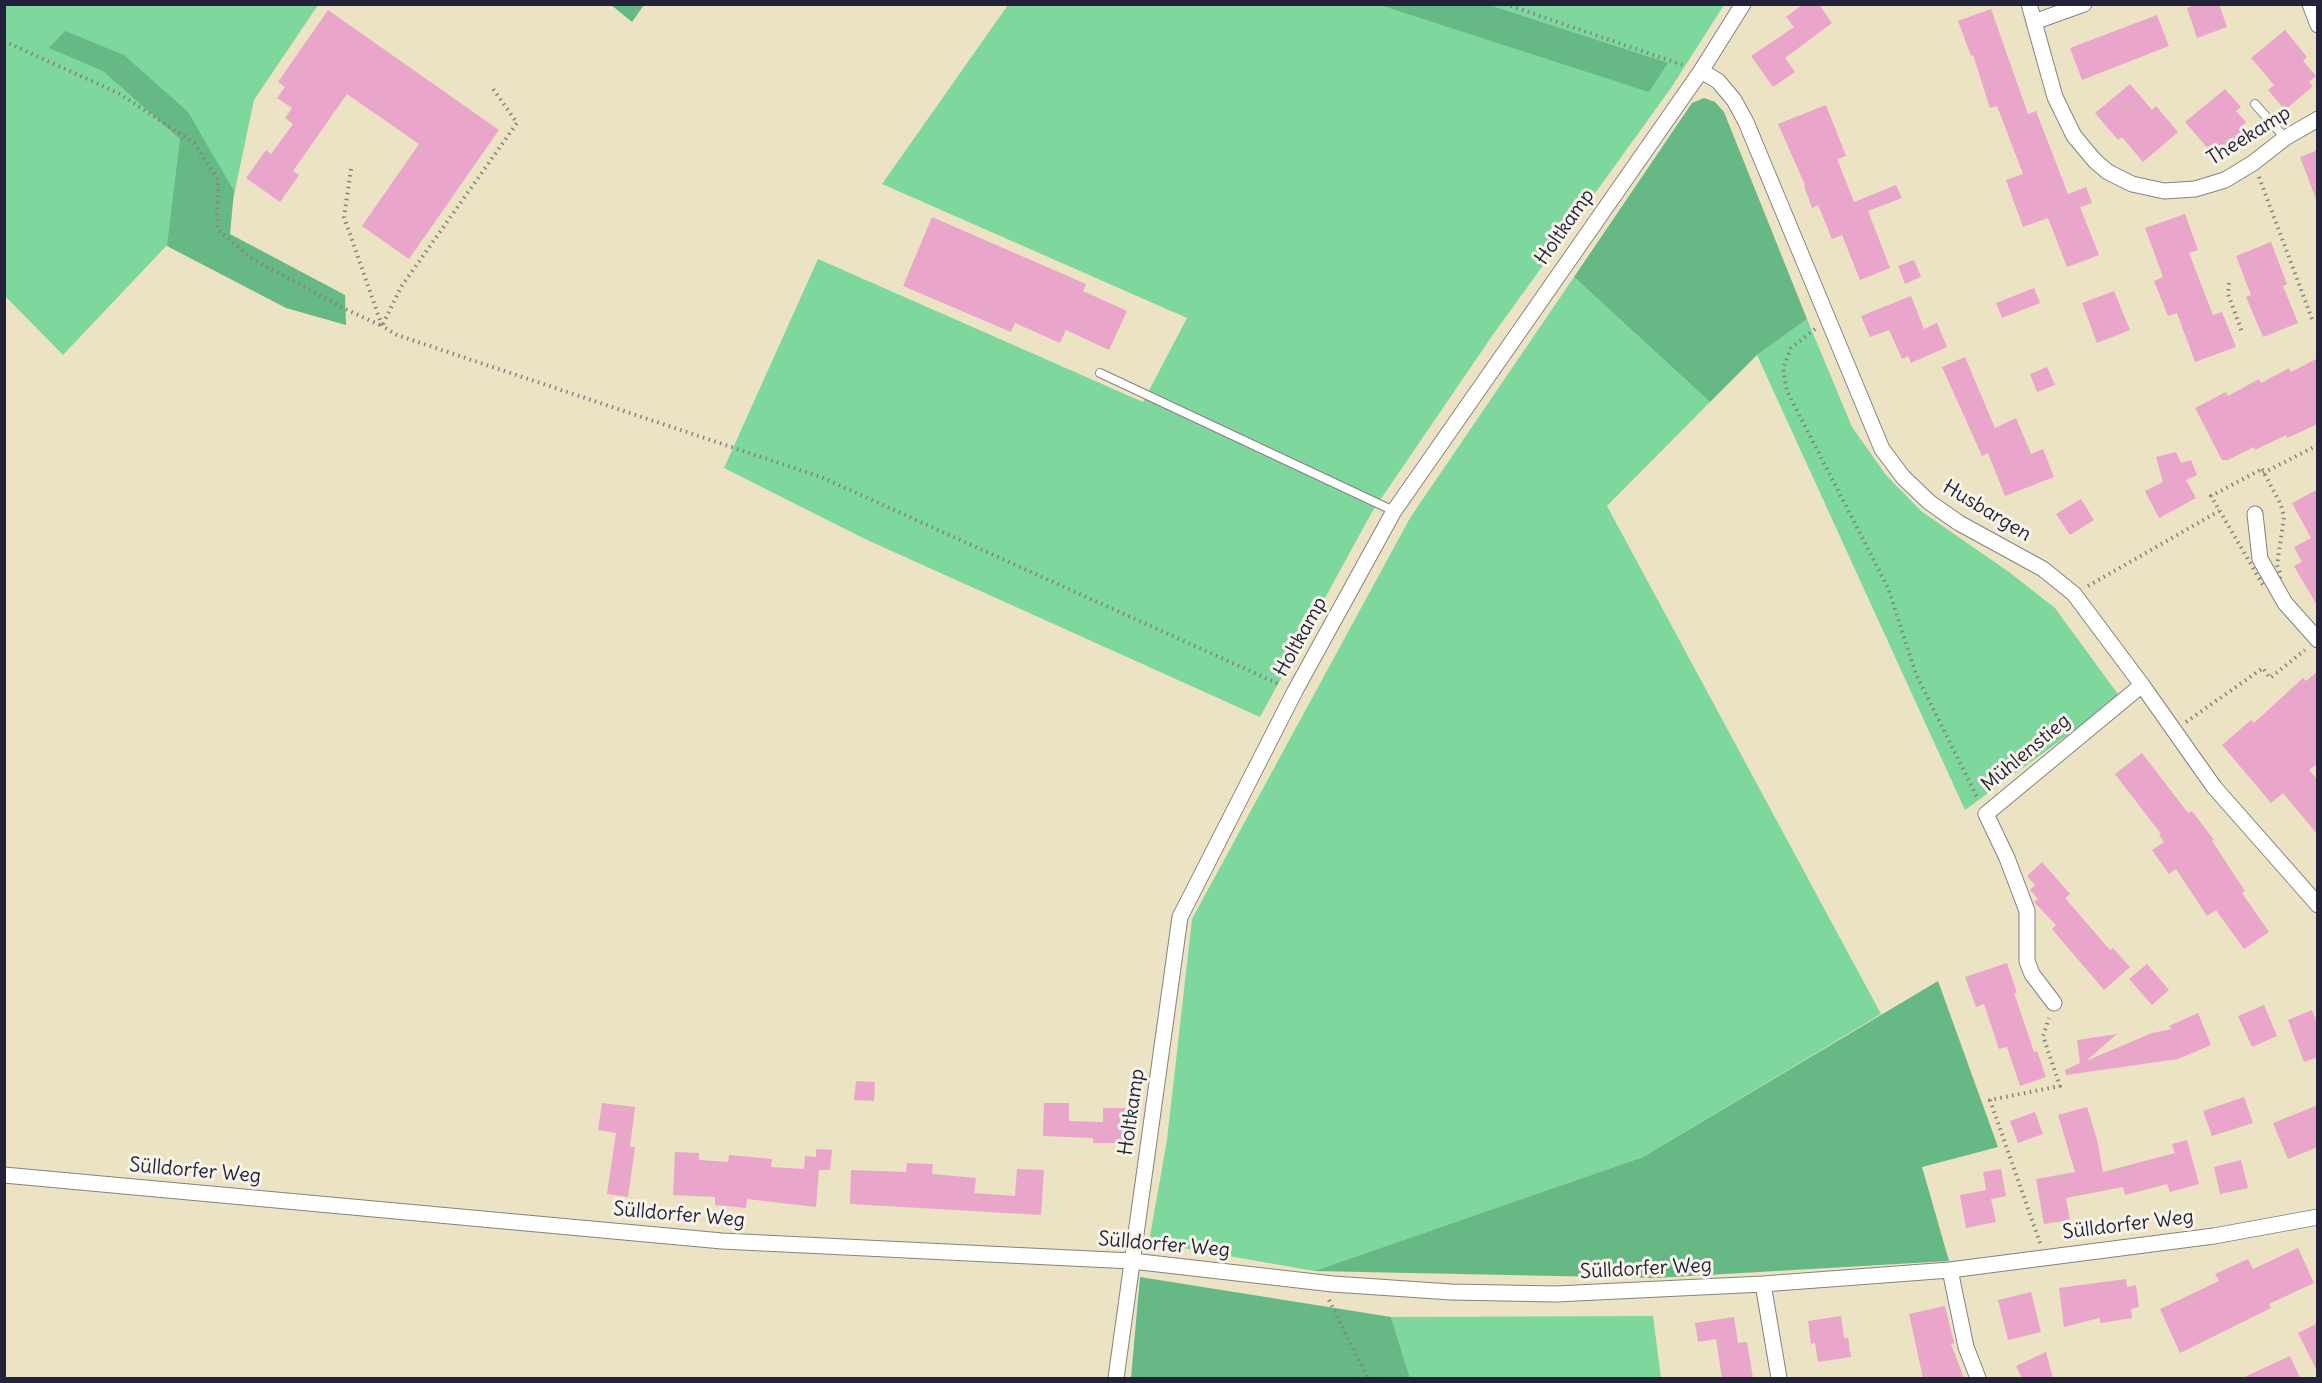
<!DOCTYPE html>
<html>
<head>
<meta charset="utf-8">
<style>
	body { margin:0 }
	#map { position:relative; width:2322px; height:1383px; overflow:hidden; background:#ebe3c4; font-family:Delius,sans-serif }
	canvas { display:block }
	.frame { position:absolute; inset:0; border:6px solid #22223b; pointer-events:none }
</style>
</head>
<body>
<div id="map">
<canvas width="2322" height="1383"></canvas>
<div class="frame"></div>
</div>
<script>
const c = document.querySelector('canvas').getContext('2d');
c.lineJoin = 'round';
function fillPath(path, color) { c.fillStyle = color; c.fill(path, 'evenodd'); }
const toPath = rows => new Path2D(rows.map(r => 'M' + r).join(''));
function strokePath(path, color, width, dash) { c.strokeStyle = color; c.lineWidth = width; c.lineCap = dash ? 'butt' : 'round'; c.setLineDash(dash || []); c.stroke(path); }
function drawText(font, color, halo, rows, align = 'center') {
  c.font = font + ' Delius,sans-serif'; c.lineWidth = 6; c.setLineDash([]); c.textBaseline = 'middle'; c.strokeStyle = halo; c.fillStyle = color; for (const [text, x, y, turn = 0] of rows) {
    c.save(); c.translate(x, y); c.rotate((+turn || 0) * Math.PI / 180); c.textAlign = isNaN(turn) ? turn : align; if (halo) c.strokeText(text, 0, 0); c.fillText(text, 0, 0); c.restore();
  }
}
fillPath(toPath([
	[4,5,318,5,254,100,226,233,169,243,63,355,5,296],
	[1008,5,1724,5,1671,88,1492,336,1372,512,1260,717,865,539,724,468,818,259,1143,402,1187,318,882,184],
	[1574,277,1710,402,1607,506,1881,1014,1643,1157,1314,1271,1149,1242,1167,1140,1192,919,1410,518],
	[1807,319,1852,427,1886,475,1921,511,2009,572,2055,608,2120,697,1965,810,1757,355],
	[1653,1316,1661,1378,1410,1378,1391,1317]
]), '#7ed79d');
fillPath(toPath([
	[610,4,644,4,644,5,632,22],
	[1380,5,1489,5,1668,63,1649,92],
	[65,31,124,55,188,112,234,191,230,234,345,295,346,325,286,308,167,246,180,139,103,71,49,48],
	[1704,98,1715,102,1724,112,1807,319,1757,355,1710,402,1574,277,1692,103],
	[1938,981,1998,1147,1922,1167,1949,1261,1655,1278,1314,1271,1643,1157],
	[1140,1277,1391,1317,1410,1378,1131,1378]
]), '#66b884');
fillPath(toPath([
	[1803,4,1819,4,1832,23,1785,58,1795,72,1773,87,1751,56,1794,27,1786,17],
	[2197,4,2219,4,2227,27,2197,38,2187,8],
	[1991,9,2028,114,2036,111,2068,194,2086,187,2092,203,2080,207,2099,255,2067,267,2048,218,2023,227,2006,180,2023,174,1997,106,1990,108,1973,55,1971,56,1958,21],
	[328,10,499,130,409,259,362,226,419,144,347,94,293,171,299,175,280,202,246,178,266,150,271,154,293,124,285,118,292,108,277,98,285,87,278,82],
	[2157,15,2169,46,2082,80,2070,48],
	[2285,30,2307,57,2303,61,2316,76,2309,82,2313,86,2285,110,2268,90,2274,85,2251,58],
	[2130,84,2152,110,2156,106,2178,132,2143,162,2122,137,2118,140,2095,113],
	[2225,89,2241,107,2236,111,2246,122,2240,128,2246,135,2217,159,2185,122],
	[1826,105,1846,156,1837,159,1854,202,1896,185,1902,198,1868,211,1890,268,1860,280,1842,235,1832,239,1818,205,1812,208,1804,186,1805,185,1778,124],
	[2318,150,2318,199,2316,199,2300,157],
	[2185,214,2198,250,2189,253,2213,315,2222,312,2236,347,2195,362,2177,313,2168,316,2154,281,2163,277,2145,228],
	[932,217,1086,284,1083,291,1127,311,1109,350,1066,330,1060,343,1015,323,1011,332,903,286],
	[2271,242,2287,284,2283,286,2298,323,2263,337,2246,297,2251,295,2236,256],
	[1914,260,1921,277,1905,284,1898,266],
	[2034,288,2040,303,2002,318,1996,303],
	[2114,291,2130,330,2097,343,2082,303],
	[1911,296,1924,329,1937,323,1947,347,1911,363,1908,356,1902,359,1889,330,1870,337,1861,316],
	[1965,357,1995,428,2016,418,2031,454,2043,449,2054,477,2005,496,1988,453,1982,456,1942,367],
	[2318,358,2318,424,2287,438,2286,435,2255,450,2254,447,2228,460,2222,460,2195,408,2226,392,2228,396,2259,379,2261,383,2289,368,2291,372],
	[2047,367,2055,385,2037,392,2030,374],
	[2176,452,2181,463,2191,460,2197,475,2186,480,2196,498,2159,518,2145,491,2163,482,2156,457],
	[2318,489,2318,607,2294,566,2302,562,2294,547,2311,538,2292,503],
	[2081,499,2094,520,2070,535,2056,514],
	[2318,671,2318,763,2309,770,2318,780,2318,835,2283,793,2271,803,2222,745,2251,720,2254,723,2303,678,2306,681],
	[2142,753,2188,813,2192,811,2214,840,2212,841,2245,891,2242,893,2269,932,2244,949,2216,910,2207,916,2176,869,2169,874,2152,850,2164,842,2159,835,2161,834,2115,774],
	[2042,862,2070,894,2065,898,2110,950,2113,948,2130,967,2104,990,2052,929,2056,925,2034,902,2038,899,2030,890,2035,885,2027,876],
	[2007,963,2017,993,2014,993,2034,1052,2037,1051,2046,1077,2020,1086,2007,1047,1999,1049,1984,1004,1976,1007,1965,977],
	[2147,964,2169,990,2152,1005,2129,979],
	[2264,1005,2277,1036,2252,1047,2238,1016],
	[2312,1010,2318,1026,2318,1057,2304,1062,2288,1020],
	[2198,1013,2211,1045,2178,1059,2066,1075,2065,1070,2080,1063,2077,1040,2117,1034,2086,1061,2152,1033,2172,1029,2169,1026],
	[856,1081,875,1082,874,1101,854,1100],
	[2244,1097,2253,1123,2212,1136,2203,1111],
	[602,1103,635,1107,630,1147,635,1147,628,1197,607,1194,616,1133,598,1130],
	[1044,1103,1069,1103,1069,1121,1103,1122,1103,1108,1125,1108,1126,1143,1093,1143,1093,1138,1043,1136],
	[2318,1105,2318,1147,2288,1159,2273,1123],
	[2087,1107,2097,1140,2103,1172,2175,1153,2172,1144,2187,1140,2199,1184,2170,1192,2167,1184,2125,1195,2123,1187,2066,1198,2070,1220,2044,1224,2036,1179,2075,1172,2058,1115],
	[2035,1112,2043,1134,2018,1143,2010,1121],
	[816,1149,832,1150,830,1170,819,1170,816,1207,747,1199,746,1208,715,1205,715,1197,673,1195,675,1152,699,1153,699,1160,728,1162,729,1155,772,1159,771,1167,804,1169,805,1156,816,1157],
	[2241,1160,2248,1188,2220,1194,2214,1167],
	[907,1163,933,1164,932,1174,976,1178,974,1193,1015,1196,1017,1169,1044,1170,1041,1215,850,1204,851,1170,906,1172],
	[2001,1169,2006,1196,1991,1199,1996,1222,1966,1228,1960,1195,1986,1190,1983,1172],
	[2298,1248,2314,1283,2269,1304,2271,1308,2180,1353,2160,1309,2219,1281,2215,1274,2248,1259,2253,1269],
	[2126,1279,2127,1287,2136,1285,2139,1307,2131,1309,2132,1318,2101,1323,2099,1318,2064,1327,2059,1288],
	[2031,1292,2041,1332,2008,1340,1998,1300],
	[1945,1306,1954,1343,1951,1344,1964,1378,1923,1378,1909,1314],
	[1841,1316,1844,1338,1848,1338,1851,1357,1818,1362,1815,1343,1811,1344,1808,1321],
	[1734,1317,1738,1343,1747,1342,1753,1378,1722,1378,1716,1339,1698,1342,1695,1323],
	[2318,1323,2318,1373,2298,1333],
	[2046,1352,2053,1378,2022,1378,2016,1366],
	[2290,1356,2300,1378,2242,1378]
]), '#eaa5cb');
const service = toPath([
	[2255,104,2285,138],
	[1100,373,1394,511]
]);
const minor = toPath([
	[2029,4,2055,97,2074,136,2095,161,2108,172,2132,184,2164,191,2195,189,2225,180,2253,163,2285,138,2318,119],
	[2310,4,2318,25],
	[2034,22,2084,4],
	[1701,71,1718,81,1734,100,1746,122,1882,449,1903,477,1929,502,1959,523,2043,569,2074,594,2142,685,2214,787,2318,905],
	[2255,514,2260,559,2285,603,2318,640],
	[2054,1003,2032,974,2027,961,2027,911,2007,858,1986,814,2142,685],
	[4,1175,722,1241,1132,1261,1333,1284,1451,1292,1556,1294,1763,1284,1950,1270,2214,1236,2318,1217],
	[1950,1270,1966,1347,1978,1378],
	[1763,1284,1779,1378],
	[1116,1378,1180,917,1295,691,1394,511,1701,71,1743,4]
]);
strokePath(service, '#868280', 10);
strokePath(minor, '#868280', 17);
strokePath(toPath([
	[1505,4,1686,66],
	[4,41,120,94,194,143,218,180,217,229,251,258,345,309,382,326,401,287,517,123,491,86],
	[351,169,344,217,382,326,397,335,821,477,1281,685],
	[2259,177,2312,319],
	[2229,283,2228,294,2242,332],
	[1815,329,1791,348,1783,368,1787,391,1888,588,1916,674,1978,799],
	[2262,469,2281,505,2284,517,2277,565,2281,576,2276,586,2263,585,2211,496,2262,469],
	[2263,473,2318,445],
	[2088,586,2219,511],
	[2186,722,2263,668,2270,678,2305,650],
	[2040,1243,1990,1100,2060,1086,2043,1036,2049,1018],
	[1329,1300,1368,1378]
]), '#868280', 4, [1.5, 4.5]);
strokePath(service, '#fff', 8);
strokePath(minor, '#fff', 15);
drawText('20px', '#22223b', '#f7f3e8', [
	["Theekamp",2249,136,-32],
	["Holtkamp",1565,227,-55],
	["Husbargen",1987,511,31],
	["Holtkamp",1301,637,-61],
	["Mühlenstieg",2026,753,-40],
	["Holtkamp",1132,1112,-82],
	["Sülldorfer Weg",195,1171,5],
	["Sülldorfer Weg",679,1215,5],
	["Sülldorfer Weg",2128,1225,-7],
	["Sülldorfer Weg",1164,1245,5],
	["Sülldorfer Weg",1646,1269,-3]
]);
</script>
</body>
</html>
